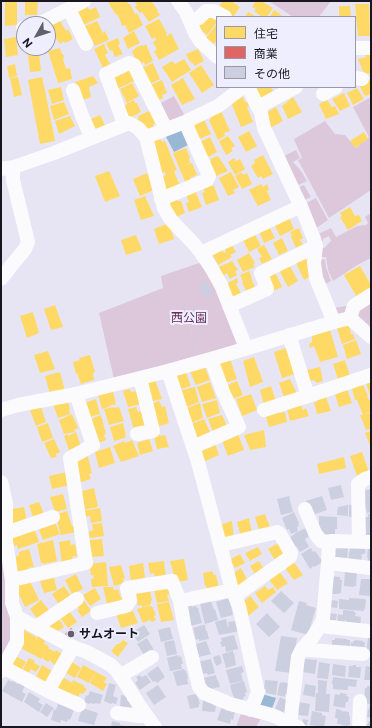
<!DOCTYPE html>
<html>
<head>
<meta charset="utf-8">
<style>
	body { margin:0 }
	#map { position:relative; width:372px; height:728px; overflow:hidden; background:#e7e5f4; font-family:"Public Sans","Noto Sans JP",sans-serif }
	canvas { display:block }
	.frame { position:absolute; inset:0; border:2px solid #181720; pointer-events:none }
	.legend { position:absolute; left:216px; top:16px; width:140px; height:72px; box-sizing:border-box; background:#efeefe; border:1px solid #9998a5; margin:0; padding:5px 7px; list-style:none; font-size:12px; color:#181720 }
	.legend li { display:flex; align-items:center; gap:8px; height:20px }
	.legend b { width:20px; border:1px solid #9998a5 }
	.north { position:absolute; left:16px; top:16px; width:40px; height:40px; box-sizing:border-box; background:#efeefe; border:1px solid #9998a5; border-radius:50%; rotate:231deg; font-size:11px; font-weight:700; line-height:16px; text-align:center; color:#181720 }
	.north::after { content:''; display:block; margin:auto; width:14px; height:18px; background:#605f6a; clip-path:polygon(50% 0,100% 100%,50% 72%,0 100%) }
</style>
</head>
<body>
<div id="map">
<canvas width="372" height="728"></canvas>
<div class="frame"></div>
<ul class="legend">
<li><b style="height:11px;background:#ffd966"></b>住宅</li>
<li><b style="height:11px;background:#e06666"></b>商業</li>
<li><b style="height:11px;background:#cccfdf"></b>その他</li>
</ul>
<div class="north">N</div>
</div>
<script>
const c = document.querySelector('canvas').getContext('2d');
c.lineJoin = 'round';
function fillPath(path, color) { c.fillStyle = color; c.fill(path, 'evenodd'); }
const toPath = rows => new Path2D(rows.map(r => 'M' + r).join(''));
function strokePath(path, color, width, dash) { c.strokeStyle = color; c.lineWidth = width; c.lineCap = dash ? 'butt' : 'round'; c.setLineDash(dash || []); c.stroke(path); }
function drawText(font, color, halo, rows, align = 'center') {
  c.font = font + ' "Public Sans","Noto Sans JP",sans-serif'; c.lineWidth = 4; c.setLineDash([]); c.textBaseline = 'middle'; c.strokeStyle = halo; c.fillStyle = color; for (const [text, x, y, turn = 0] of rows) {
    c.save(); c.translate(x, y); c.rotate((+turn || 0) * Math.PI / 180); c.textAlign = isNaN(turn) ? turn : align; if (halo) c.strokeText(text, 0, 0); c.fillText(text, 0, 0); c.restore();
  }
}
fillPath(toPath([
	[269,1,331,1,319,17,293,17],
	[174,96,186,118,170,125,157,105],
	[369,98,371,101,371,190,329,218,298,160,302,158,294,139,325,121,335,134,345,135,356,148,369,137,353,107],
	[296,150,300,158,293,162,301,171,307,181,296,186,282,157],
	[304,185,311,197,303,201,296,188],
	[316,198,328,220,315,229,304,204],
	[371,213,371,258,359,264,333,281,328,270,326,257,321,257,317,249,324,248,331,241,329,236,323,239,323,241,320,242,318,234,331,228,336,237,357,226,366,225,368,223,365,217],
	[325,259,326,267,331,281,324,285,319,260],
	[205,261,242,343,114,379,99,313,163,288,161,276],
	[371,297,371,334,341,318,334,308,352,305],
	[3,554,15,638,1,664,1,555],
	[242,711,262,717,256,727,236,727]
]), '#ddc8db');
fillPath(toPath([
	[180,127,192,143,174,152,164,133],
	[262,694,276,698,271,711,255,707]
]), '#98b8d3');
fillPath(toPath([
	[5,1,17,1,17,25,5,26],
	[25,1,38,1,37,15,25,15],
	[110,1,127,1,128,4,130,4,135,14,137,13,143,25,129,33,125,25,122,26,120,20,117,14,116,15,108,2],
	[134,1,151,1,158,10,157,11,160,15,149,22,142,12,140,13,135,7,137,5],
	[223,1,231,1,240,7,233,17,218,8],
	[256,1,261,1,273,8,267,17,262,17,254,11,256,9,252,7],
	[87,4,89,10,96,7,100,17,82,26,76,10],
	[355,4,369,4,370,36,358,36],
	[339,6,350,6,351,17,339,17],
	[274,10,284,17,270,17],
	[212,12,217,17,217,22,207,35,197,27],
	[248,12,257,17,245,17],
	[58,17,66,31,68,29,73,39,65,43,64,41,60,44,57,39,56,40,47,22],
	[159,19,167,33,166,34,167,36,171,33,179,49,159,60,154,51,157,50,153,42,156,40,155,37,152,39,145,26],
	[97,21,103,33,105,31,109,40,95,46,90,36,89,37,85,29,86,28,85,26],
	[216,25,217,25,217,40,213,45,205,39],
	[134,31,140,43,128,49,123,38],
	[16,37,18,55,6,57,4,39],
	[118,38,120,44,118,45,123,54,115,57,112,50,110,51,106,43],
	[104,44,108,53,105,55,110,64,103,68,94,49],
	[146,44,153,61,145,65,144,62,138,65,132,51,135,49,135,48,142,45,143,46],
	[28,48,42,48,42,51,29,54],
	[60,48,62,54,63,54,64,58,63,59,66,69,70,68,72,79,58,83,48,51],
	[198,49,204,61,195,66,193,63,192,64,191,61,190,62,186,54],
	[371,53,371,76,370,73,367,74,367,73,364,74,358,59,366,57,365,55],
	[39,54,41,71,30,72,28,55],
	[184,59,191,70,172,82,162,67,172,61,175,64],
	[153,63,160,79,150,84,141,68],
	[15,64,17,76,9,78,7,66],
	[201,65,214,85,202,93,189,73],
	[129,67,136,80,117,89,111,76],
	[93,76,98,83,89,87,91,97,81,101,75,82],
	[18,77,22,95,14,97,10,78],
	[42,77,45,90,55,141,40,144,28,80],
	[183,78,195,99,182,105,171,85],
	[371,79,371,94,365,96,359,85],
	[162,80,167,93,162,95,163,98,156,102,148,86],
	[132,83,139,96,127,103,120,89],
	[61,87,64,100,52,104,48,90],
	[253,87,271,87,274,93,261,100],
	[357,88,364,99,353,105,347,93],
	[344,93,350,106,340,111,332,99],
	[243,97,245,102,247,102,249,106,247,107,253,122,241,127,231,102],
	[293,97,302,112,288,119,282,106],
	[134,100,135,103,137,103,141,112,130,118,124,106,126,105,126,104],
	[327,100,332,107,335,106,339,114,326,119,319,104],
	[64,102,69,114,54,120,50,106],
	[276,107,283,121,270,128,266,113],
	[149,111,156,123,153,124,154,127,147,131,140,124,137,119,139,118,138,116],
	[221,111,230,131,224,133,225,136,218,140,209,120,211,119,210,117],
	[100,115,107,129,95,134,89,120],
	[70,116,75,126,59,134,55,121],
	[204,120,211,134,197,140,191,126],
	[249,131,257,146,246,152,238,137],
	[364,132,368,139,355,148,350,141],
	[158,135,162,142,165,141,170,153,170,154,177,170,174,171,180,186,163,193,160,178,166,175,165,172,161,173,150,139],
	[228,136,235,146,231,148,233,151,226,155,219,141],
	[210,137,217,152,206,158,198,143],
	[186,148,190,158,189,159,190,163,183,166,192,163,197,175,190,178,191,181,186,184,173,153],
	[263,155,273,174,263,179,261,176,258,178,251,166,255,163,254,160],
	[218,156,228,171,214,177,207,162,211,161,210,159],
	[234,158,236,161,240,159,245,169,235,175,228,162],
	[109,171,120,196,105,202,95,176],
	[231,172,239,187,233,190,235,193,228,196,219,178],
	[242,172,243,175,247,173,252,184,242,189,235,176],
	[147,173,154,190,140,196,133,179],
	[210,184,212,186,214,186,219,200,206,205,202,193,205,192,202,187],
	[261,184,263,187,267,184,269,190,267,191,271,200,258,206,249,190],
	[194,188,202,207,189,212,186,203,189,202,185,192],
	[175,195,178,201,181,201,185,213,174,218,166,202],
	[145,196,154,216,141,220,134,200],
	[350,207,355,216,359,215,362,221,348,230,340,217,342,216,340,213],
	[288,215,294,229,280,236,273,222],
	[169,223,174,239,159,244,154,229],
	[268,224,275,238,264,243,258,229],
	[299,228,303,238,300,240,303,244,296,248,291,237,292,236,290,232],
	[253,231,261,246,249,252,241,236],
	[136,235,142,250,126,255,121,240],
	[282,238,288,251,279,255,273,243],
	[232,245,236,252,230,255,232,257,218,265,212,253,221,249,224,253,226,252,225,249],
	[264,245,272,259,262,264,259,258,262,257,257,249],
	[249,253,255,263,253,264,255,267,243,272,237,260],
	[306,259,313,275,304,280,296,263],
	[232,261,238,270,235,271,237,275,230,279,227,273,222,277,217,268],
	[290,266,298,281,288,287,279,270],
	[360,266,371,285,371,287,356,296,344,275],
	[249,271,252,277,251,278,256,289,247,293,242,282,243,281,240,275],
	[275,272,282,287,273,291,265,276],
	[237,278,238,283,236,284,242,295,231,298,226,284],
	[55,305,63,327,51,330,44,309],
	[33,312,39,333,27,338,20,316],
	[349,325,351,334,353,334,355,339,342,344,337,328],
	[330,330,338,357,320,362,314,346,310,348,309,344,312,342,312,335],
	[356,340,361,354,347,359,343,345],
	[286,348,295,374,282,378,274,352],
	[48,351,55,369,40,373,34,355],
	[90,355,95,372,93,373,94,380,81,384,77,373,76,374,73,362,80,360,79,358],
	[254,357,263,382,250,387,243,361],
	[230,359,237,379,223,384,215,363],
	[345,360,350,376,338,379,333,364],
	[204,365,210,380,196,385,189,369],
	[320,367,323,381,317,383,314,380,310,381,307,370],
	[185,370,191,386,178,390,172,373],
	[60,372,65,391,50,394,45,376],
	[290,379,298,396,285,400,279,383],
	[371,379,371,398,365,380],
	[155,380,162,399,149,402,144,383],
	[237,381,243,395,230,400,225,386],
	[210,382,216,398,202,402,197,387],
	[362,382,368,396,367,396,369,400,371,400,371,412,364,414,371,413,371,429,366,430,360,415,363,415,357,400,355,400,351,385],
	[271,386,276,401,264,405,260,390],
	[346,386,352,403,339,407,334,391],
	[112,387,116,404,109,406,109,407,102,409,97,391],
	[195,387,199,402,184,408,178,391],
	[130,389,131,392,137,391,141,404,128,407,123,391],
	[251,394,257,410,242,416,236,399],
	[326,397,331,411,317,414,314,402,317,402,317,400],
	[67,399,70,409,69,409,70,414,58,418,53,404],
	[96,399,100,414,87,418,82,404],
	[217,400,220,413,207,418,202,404],
	[159,401,162,407,165,406,169,423,157,427,150,404],
	[300,401,303,410,306,408,309,416,290,421,286,405],
	[200,403,203,418,189,424,184,409],
	[41,407,46,422,36,426,30,410],
	[114,407,114,408,119,407,124,421,109,425,104,409],
	[136,407,138,412,142,411,147,426,134,430,128,409],
	[278,410,280,413,285,412,287,422,269,427,265,414],
	[72,414,78,428,74,430,75,432,64,434,59,420],
	[101,415,106,434,104,435,106,440,96,444,88,420],
	[222,415,228,428,214,434,208,419],
	[204,419,212,436,195,442,189,425],
	[48,423,53,438,42,442,37,427],
	[123,423,126,435,125,435,125,438,114,441,110,427],
	[264,430,266,447,250,450,244,435],
	[237,431,244,450,228,456,221,438],
	[371,431,371,448,365,433],
	[76,432,81,446,69,450,64,436,68,434,68,436],
	[159,434,160,436,165,435,169,447,157,449,154,437],
	[54,439,60,452,56,454,57,457,51,458,44,443],
	[149,439,153,451,140,455,137,443],
	[132,440,139,456,121,462,113,446,124,441,125,443],
	[214,441,219,455,203,462,197,448],
	[110,447,115,463,99,468,95,452],
	[362,452,369,472,357,476,350,456],
	[87,453,92,473,89,474,91,479,78,483,73,459],
	[344,457,346,468,319,474,317,464],
	[67,472,70,485,52,489,49,476],
	[94,488,98,507,83,510,79,492],
	[63,494,67,509,55,512,50,497],
	[39,502,45,516,34,520,29,505],
	[24,507,27,521,13,523,12,509],
	[100,508,102,521,91,523,90,516,83,517,82,511],
	[67,511,72,526,75,525,77,532,61,535,55,515],
	[265,514,271,530,260,533,255,517],
	[249,518,252,534,241,537,237,522],
	[54,520,60,534,43,540,38,527],
	[232,521,234,539,225,542,220,525],
	[102,523,104,536,90,538,88,532,93,530,92,524],
	[33,525,39,542,18,549,17,545,14,546,10,535],
	[102,539,104,556,92,557,89,540],
	[53,540,57,561,44,564,43,563,41,563,37,544],
	[70,540,71,545,75,544,77,556,72,557,74,562,62,564,59,542],
	[280,542,286,552,276,562,268,549],
	[258,547,262,554,250,561,245,553],
	[29,549,34,567,28,568,29,571,21,573,20,571,16,572,13,561,16,560,15,557,19,555,19,552],
	[240,554,245,563,235,568,231,561,232,560,231,559],
	[184,559,188,580,178,582,177,575,174,575,170,561],
	[164,561,166,578,155,579,154,573,150,574,148,563],
	[259,561,265,571,256,576,250,566],
	[293,561,303,575,294,580,285,568],
	[106,562,108,586,92,587,91,579,94,578,93,575,91,575,89,564],
	[143,563,145,577,143,578,142,582,131,583,129,566],
	[121,565,125,578,123,579,124,583,114,586,109,567],
	[241,568,249,583,239,589,232,574],
	[278,570,288,583,277,590,268,578],
	[212,571,214,575,216,575,219,588,208,590,206,586,205,586,203,573],
	[76,574,83,589,72,594,65,580],
	[54,578,57,590,44,593,40,581],
	[29,579,39,600,25,607,15,586],
	[64,586,71,596,60,606,52,594],
	[265,586,268,590,273,587,276,592,262,603,255,593],
	[103,587,113,587,114,590,118,589,121,598,123,597,125,602,107,604],
	[95,588,101,599,90,606,83,595],
	[166,588,167,590,169,590,170,594,167,595,169,601,157,603,154,590],
	[150,591,152,600,151,601,151,604,142,607,141,605,138,606,136,592],
	[250,596,259,607,248,616,240,605],
	[83,599,91,611,82,617,77,610,79,609,76,605],
	[41,600,51,613,39,621,30,609],
	[169,602,174,620,161,622,157,604],
	[150,605,150,607,152,606,156,615,154,616,156,620,152,622,150,620,143,623,137,609],
	[128,608,130,612,133,611,138,623,121,628,116,613],
	[70,612,77,622,68,628,59,616],
	[57,616,64,627,55,633,44,625],
	[24,630,36,637,36,640,38,636,45,641,44,644,49,646,48,648,55,652,56,650,65,656,58,667,51,662,51,661,50,660,48,662,42,658,46,651,41,659,19,647],
	[123,640,128,643,118,657,111,651,117,644,119,644],
	[14,655,26,662,20,672,10,666],
	[29,658,35,661,34,663,40,666,36,672,31,669,28,674,22,671],
	[70,661,81,668,75,678,64,672],
	[42,665,52,671,44,685,35,679],
	[83,665,96,672,89,683,77,677],
	[96,672,107,678,104,682,107,684,103,691,90,683],
	[63,677,72,683,73,680,85,686,84,687,87,689,83,694,80,693,78,697,76,695,73,699,55,691]
]), '#ffd966');
fillPath(toPath([
	[71,628,76,633,70,639,65,634]
]), '#e06666');
fillPath(toPath([
	[207,281,213,294,203,297,199,284],
	[181,310,183,316,179,318,177,312],
	[341,485,344,497,331,500,328,488],
	[371,489,371,512,367,513,361,491],
	[289,496,293,512,281,515,277,499],
	[322,496,327,510,312,515,310,512,306,501],
	[348,505,348,516,337,515,338,507],
	[349,505,356,505,356,517,349,517],
	[294,512,299,523,298,524,299,526,297,527,298,531,291,534,289,529,287,530,282,518],
	[368,514,371,514,371,538,364,535,364,517,368,517],
	[319,516,337,517,337,529,335,529,335,536,326,536,325,534,319,534],
	[306,528,310,536,305,539,309,547,300,552,297,547,296,547,290,537,295,534,295,533],
	[366,545,365,554,362,554,361,562,348,561,350,547],
	[332,546,348,548,347,561,331,560],
	[368,546,371,546,371,564,367,563,368,558,367,558],
	[311,548,313,552,315,551,323,562,314,567,313,566,310,569,301,554],
	[345,569,357,571,356,586,354,586,354,587,344,586],
	[331,576,340,577,340,580,342,580,341,593,339,593,339,594,329,594],
	[361,579,371,579,371,592,370,596,359,595],
	[281,591,294,603,284,613,271,601],
	[229,598,233,615,221,618,216,602],
	[349,598,365,599,365,600,366,600,365,609,364,609,364,611,339,609,339,599,349,600],
	[331,600,338,601,337,608,330,607],
	[211,601,214,610,215,609,218,620,205,624,200,604],
	[299,601,307,603,306,605,316,608,308,635,291,630],
	[191,605,192,607,196,606,197,608,198,608,202,623,190,626,186,606],
	[343,610,354,611,354,612,356,613,355,616,361,617,360,627,346,624,346,620,345,620,344,626,337,625,338,614,343,615],
	[267,613,280,627,269,637,256,624],
	[329,613,337,614,336,620,328,620],
	[226,619,228,627,229,627,228,622,236,621,240,631,219,635,215,622],
	[144,625,150,634,138,642,132,632],
	[203,625,205,625,206,631,207,631,209,639,199,641,199,639,196,640,193,628],
	[170,627,173,639,161,642,158,630],
	[234,635,238,649,226,652,225,646,222,647,220,642,222,642,221,638],
	[281,636,297,638,292,673,275,671],
	[147,638,154,650,144,655,137,644],
	[335,638,347,639,347,640,350,640,350,649,332,647,332,640,335,640],
	[368,638,371,638,371,653,366,653],
	[174,640,177,654,167,656,164,642],
	[355,640,363,641,363,642,365,642,364,652,350,651,351,642,353,643,353,641,355,641],
	[206,641,211,654,199,657,199,654,196,655,194,645],
	[233,651,233,653,234,653,236,665,226,668,222,654],
	[178,655,179,657,181,656,183,664,181,664,182,669,170,671,167,658],
	[220,655,222,663,221,663,221,664,216,666,216,664,215,664,213,657],
	[211,659,215,673,208,675,207,673,203,674,198,662],
	[304,659,317,660,315,674,302,672],
	[319,662,330,664,328,679,317,678],
	[333,664,346,666,345,677,332,675],
	[353,665,356,665,356,667,361,667,360,678,348,677,349,666,353,666],
	[158,666,165,677,157,683,155,681,153,682,147,674],
	[242,666,244,672,241,673,243,681,230,684,226,670],
	[366,666,371,667,371,680,364,680],
	[184,669,185,671,186,671,188,679,187,679,188,684,177,686,173,672],
	[140,675,142,677,146,675,151,682,140,690,135,683,138,680,136,677],
	[216,675,217,680,218,680,220,687,211,689,210,688,208,688,205,687,203,678],
	[333,677,357,680,356,687,348,686,348,690,345,690,333,689,333,684,332,684],
	[8,680,12,682,13,681,18,684,19,683,25,686,22,692,26,694,22,702,2,691],
	[265,680,278,681,276,695,266,693,266,689,264,689],
	[318,680,327,681,326,694,330,694,329,712,315,711,316,693,318,693],
	[244,681,247,692,245,693,246,696,243,697,244,699,237,701,236,698,234,699,234,696,233,696,230,685],
	[280,682,282,683,283,682,291,684,288,695,285,694,285,697,277,695],
	[109,683,116,685,113,696,118,698,116,704,112,703,111,704,104,701],
	[305,684,316,686,315,697,303,695],
	[158,685,166,697,154,705,146,693],
	[367,686,371,686,371,704,364,703,365,688,367,688],
	[90,691,103,695,100,704,95,703,95,704,90,703,89,704,84,702,86,695,88,696],
	[29,692,40,699,38,702,43,705,39,712,24,702],
	[340,693,347,694,346,696,349,697,348,702,346,702,345,708,333,706,335,694,340,695],
	[196,694,196,696,197,695,200,704,199,704,199,707,190,709,187,696],
	[121,695,127,696,127,701,134,702,133,709,122,708,122,707,120,706],
	[280,697,288,701,285,713,275,709],
	[203,700,215,701,214,706,216,706,215,712,202,711],
	[299,702,310,704,308,716,298,715,299,713,297,712],
	[46,703,54,708,47,717,40,712],
	[58,704,74,710,70,720,68,719,67,722,61,720,60,723,51,720,54,709,56,710],
	[223,704,231,711,231,713,232,711,235,712,233,720,231,719,230,724,217,720],
	[370,705,371,705,371,718,367,717,368,709,369,709],
	[82,708,98,713,94,725,78,721],
	[336,709,341,710,341,711,349,712,349,716,350,717,350,725,348,725,348,726,341,725,341,724,337,724,338,718,335,718],
	[312,711,322,713,322,715,326,716,324,727,310,725],
	[303,719,308,720,307,725,302,724],
	[112,721,120,723,120,725,126,726,126,727,111,727],
	[369,721,371,722,371,727,366,727]
]), '#cccfdf');
strokePath(toPath([
	[196,351,188,321,218,309]
]), '#d3d3d7', 1.5, [2, 3]);
strokePath(toPath([
	[178,1,186,12,195,33,201,42,217,57],
	[69,9,86,44],
	[190,21,199,18,206,11,214,11,225,17],
	[35,24,45,21,84,1],
	[23,28,24,28],
	[355,48,371,48],
	[355,78,362,79],
	[248,87,261,113,264,128,302,209,314,239,316,246,314,263,316,278,334,322],
	[73,90,82,116,92,138],
	[323,94,336,87],
	[258,107,296,87],
	[124,124,106,74,129,63,134,65,166,129],
	[146,137,185,122,218,106,243,87],
	[1,169,14,167,54,153,129,123,138,128,146,137,164,208,171,220,194,244,202,254,212,269,221,285,246,348],
	[161,199,207,180,209,176,185,122],
	[201,253,301,206],
	[1,279,5,274,11,266,25,249,28,242,13,180,13,167],
	[229,306,267,289,261,273,316,246],
	[350,318,354,306,371,295],
	[289,335,308,396,371,375],
	[168,371,198,462,232,590,239,606,258,692,251,710],
	[1,410,18,405,76,394,168,371,218,357,334,322,350,318,371,337],
	[264,410,308,396],
	[137,434,153,431,140,378],
	[193,447,239,427,223,392,211,359],
	[1,482,2,485,6,504,6,541,12,580,12,603,17,617,17,642,1,671],
	[305,509,315,533,321,541,329,542],
	[6,533,53,517],
	[359,541,358,484,365,479,371,477],
	[221,545,277,532,280,534,291,553,290,557,235,596],
	[328,563,371,568],
	[12,580,86,563,70,458,93,445,76,394],
	[232,590,180,601,184,624,199,687,204,693,230,704,272,715,298,727],
	[97,613,126,606,130,600,127,588,172,581,180,601],
	[17,617,73,647,87,652,111,665,116,670,126,684,139,705,155,727],
	[320,626,367,631],
	[36,627,77,599],
	[302,649,309,650,363,654],
	[3,667,48,691,79,705],
	[120,676,152,657],
	[48,691,73,647],
	[117,713,140,716,145,714],
	[290,724,298,657,302,649,312,638,320,626,323,619,328,563,329,542,331,541,371,542],
	[359,727,360,701]
]), '#fbfbfd', 14);
for (const [x, y, r, color] of [
	[71,634,4,"#605f6a"]
]) { const dot = new Path2D(); dot.arc(x, y, r, 0, 2 * Math.PI); c.fillStyle = color; c.fill(dot); strokePath(dot, '#efeefe', 1.5); }
drawText('12px', '#692f57', '#efeefe', [
	["西公園",189,318]
]);
drawText('bold 12px', '#181720', '#efeefe', [
	["サムオート",79,634]
], 'left');
</script>
</body>
</html>
